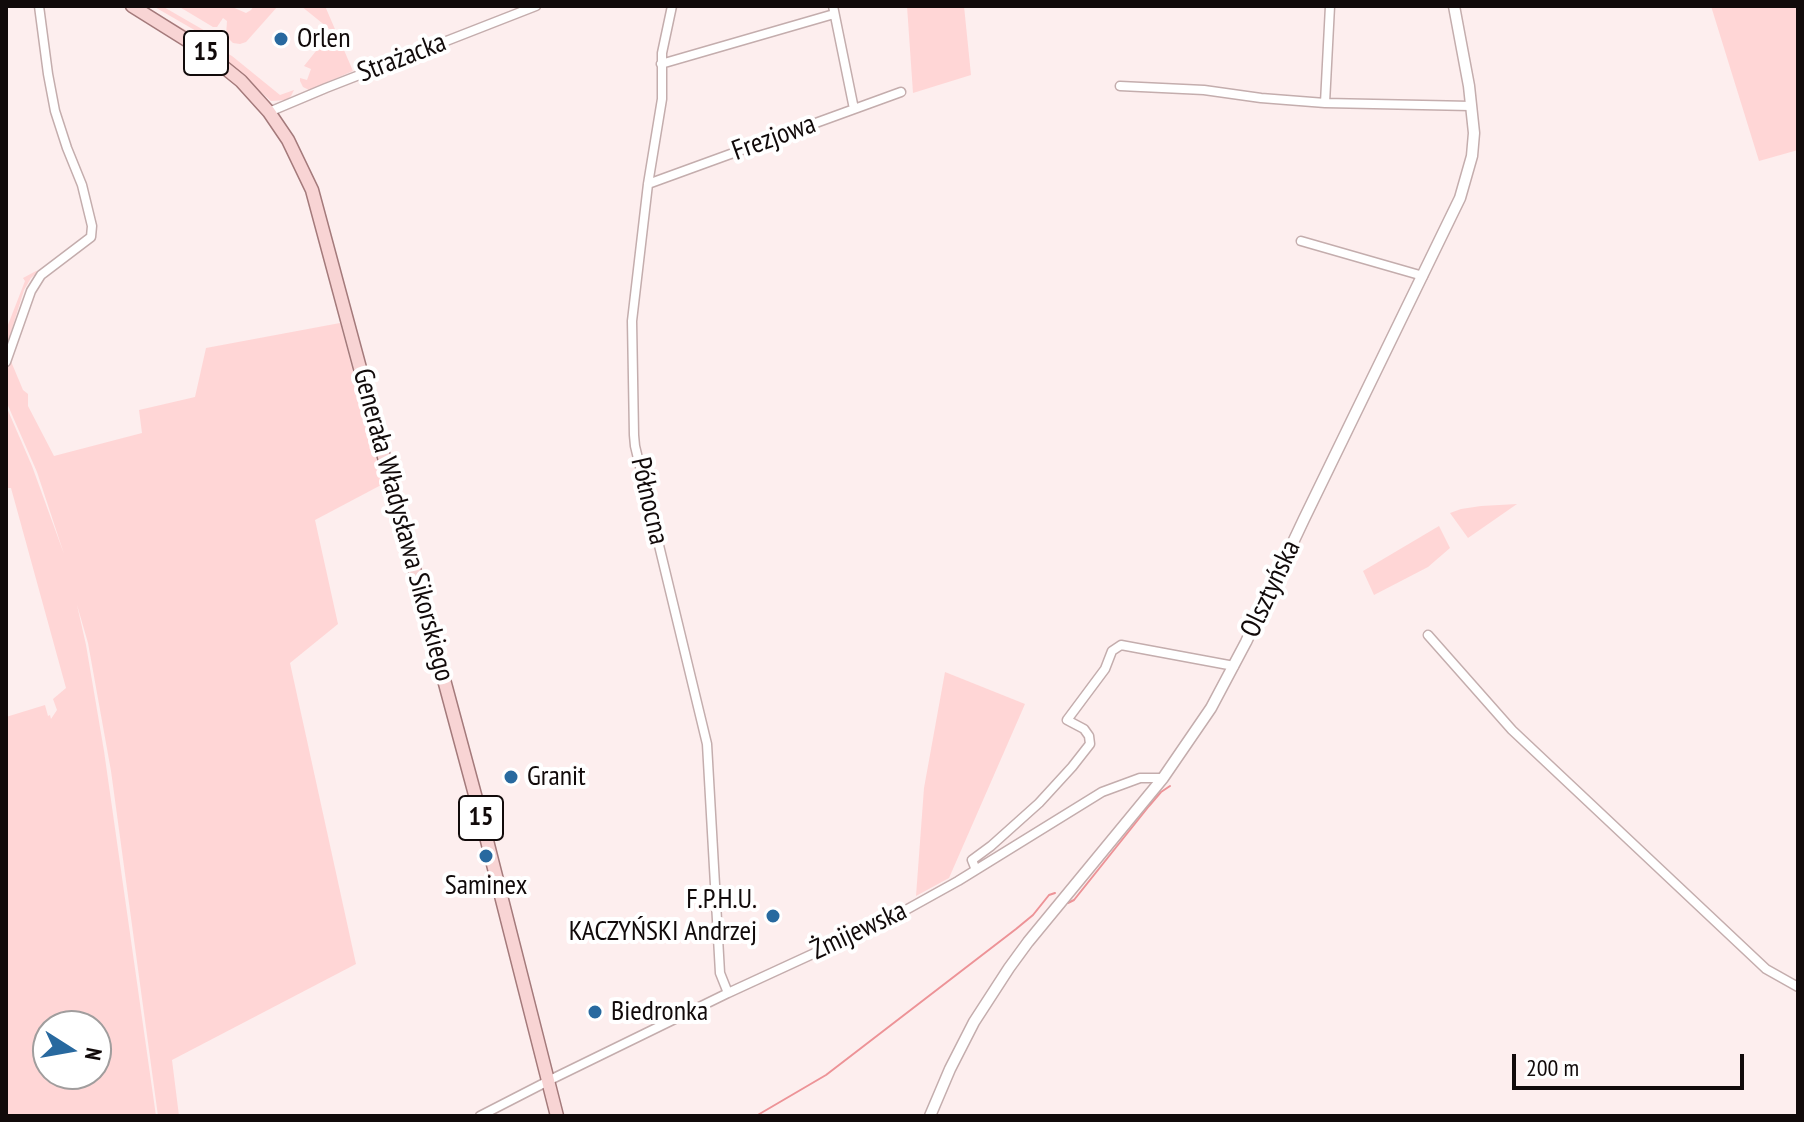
<!DOCTYPE html>
<html>
<head>
<meta charset="utf-8">
<style>
	body { margin:0 }
	#map { position:relative; width:1804px; height:1122px; overflow:hidden; background:#fdeeee; font-family:"PT Sans Narrow",sans-serif }
	canvas { display:block }
	.frame { position:absolute; inset:0; border:8px solid #110a0a; pointer-events:none }
	.north { position:absolute; left:32px; top:1010px; width:80px; height:80px; box-sizing:border-box; background:#fff; border:2px solid #a09d9d; border-radius:50%; rotate:101deg; font-size:22px; font-weight:700; line-height:32px; text-align:center; color:#110a0a }
	.north::after { content:''; display:block; margin:auto; width:28px; height:36px; background:#28699f; clip-path:polygon(50% 0,100% 100%,50% 72%,0 100%) }
	.scale { position:absolute; left:1512px; top:1054px; width:232px; height:36px; box-sizing:border-box; border:4px solid #110a0a; border-top:0; padding-left:10px; font-size:24px; line-height:28px; white-space:nowrap; color:#110a0a; -webkit-text-stroke:6px #fff; paint-order:stroke }
</style>
</head>
<body>
<div id="map">
<canvas width="1804" height="1122"></canvas>
<div class="frame"></div>
<div class="north">N</div>
<div class="scale">200 m</div>
</div>
<script>
const c = document.querySelector('canvas').getContext('2d');
c.lineJoin = 'round';
function fillPath(path, color) { c.fillStyle = color; c.fill(path, 'evenodd'); }
const toPath = rows => new Path2D(rows.map(r => 'M' + r).join(''));
function strokePath(path, color, width, dash) { c.strokeStyle = color; c.lineWidth = width; c.lineCap = dash ? 'butt' : 'round'; c.setLineDash(dash || []); c.stroke(path); }
function drawText(font, color, halo, rows, align = 'center') {
  c.font = font + ' "PT Sans Narrow",sans-serif'; c.lineWidth = 8; c.setLineDash([]); c.textBaseline = 'middle'; c.strokeStyle = halo; c.fillStyle = color; for (const [text, x, y, turn = 0] of rows) {
    c.save(); c.translate(x, y); c.rotate((+turn || 0) * Math.PI / 180); c.textAlign = isNaN(turn) ? turn : align; if (halo) c.strokeText(text, 0, 0); c.fillText(text, 0, 0); c.restore();
  }
}
fillPath(toPath([
	[153,6,162,6,207,32,229,50],
	[178,6,230,6,246,13,251,10,254,6,278,6,246,42,240,44,233,43,226,36,227,21,223,18,217,27,213,27],
	[301,6,325,6,353,71,309,90,303,87,300,81,300,78,307,80,311,69,304,66,332,31],
	[907,6,964,6,971,75,913,93],
	[1711,6,1798,6,1798,150,1759,161],
	[145,7,232,56,280,95,294,90,291,96,287,100,271,101,235,69],
	[36,271,38,272,31,278,24,290,7,345,6,330,25,281,23,278],
	[340,323,383,484,315,520,338,624,290,663,356,964,172,1060,179,1116,158,1116,111,771,88,643,77,605,86,645,104,751,156,1116,6,1116,6,717,45,705,48,716,50,715,51,719,57,710,53,699,66,688,11,488,6,488,6,406,32,466,64,554,37,472,6,401,6,370,10,359,23,390,28,394,28,406,54,456,142,433,139,410,195,397,206,348],
	[48,1026,96,1026,96,1074,48,1074],
	[1517,504,1468,538,1450,513,1461,509,1481,506],
	[1439,526,1450,548,1428,567,1374,595,1363,571],
	[945,672,1025,704,949,878,916,896,924,788]
]), '#ffd6d6');
strokePath(toPath([
	[1067,902,1068,903,1074,900,1149,806,1161,792,1170,786],
	[756,1116,826,1075,1016,929,1033,915,1049,895,1055,893]
]), '#ed9397', 2);
const minor = toPath([
	[672,6,662,53,662,99,648,184,632,321,634,435,635,446,707,744,720,973,728,993],
	[833,6,854,109],
	[1330,6,1325,103,1471,106],
	[661,64,834,14],
	[1120,86,1204,90,1261,98,1325,103],
	[269,112,326,88,536,6],
	[648,184,901,92],
	[1301,241,1423,276],
	[6,362,31,291,41,275,91,237,92,226,82,185,67,148,55,111,48,74,39,6],
	[1428,635,1512,730,1766,969,1798,987],
	[976,870,972,860,991,846,1039,803,1072,767,1090,744,1089,736,1084,729,1067,720,1105,669,1112,651,1121,645,1234,666],
	[480,1116,554,1078,728,993,895,916,958,881,1102,792,1140,778,1163,778]
]);
const tertiary = toPath([
	[930,1116,950,1069,974,1022,1009,968,1028,942,1163,778,1211,708,1246,642,1304,519,1460,198,1472,156,1474,133,1469,86,1454,6]
]);
const primary = toPath([
	[132,6,204,51,241,81,269,112,288,140,312,190,481,817,557,1116]
]);
strokePath(minor, '#c4adad', 11);
strokePath(tertiary, '#c4adad', 13);
strokePath(primary, '#a47a7b', 15);
strokePath(minor, '#fff', 8);
strokePath(tertiary, '#fff', 10);
strokePath(primary, '#f8d4d4', 12);
for (const [x, y, r, color] of [
	[281,39,8,"#28699f"],
	[511,777,8,"#28699f"],
	[486,856,8,"#28699f"],
	[773,916,8,"#28699f"],
	[595,1012,8,"#28699f"]
]) { const dot = new Path2D(); dot.arc(x, y, r, 0, 2 * Math.PI); c.fillStyle = color; c.fill(dot); strokePath(dot, '#fff', 3); }
for (const [x, y, w] of [
	[206,53,44],
	[481,818,44]
]) { const box = new Path2D(); box.roundRect(x - w / 2, y - 22, w, 44, 6); c.fillStyle = '#fff'; c.fill(box); strokePath(box, '#110a0a', 2); }
drawText('bold 26px', '#110a0a', null, [
	["15",206,53],
	["15",481,818]
]);
drawText('28px', '#110a0a', '#fff', [
	["Orlen",297,39],
	["Granit",527,777],
	["Saminex",486,886,"center"],
	["F.P.H.U.",757,900,"right"],
	["KACZYŃSKI Andrzej",757,932,"right"],
	["Biedronka",611,1012]
], 'left');
drawText('28px', '#110a0a', '#fff', [
	["Strażacka",402,58,-21],
	["Frezjowa",774,138,-20],
	["Północna",649,501,77],
	["Generała Władysława Sikorskiego",403,525,75],
	["Olsztyńska",1271,589,-65],
	["Żmijewska",859,931,-25]
]);
</script>
</body>
</html>
